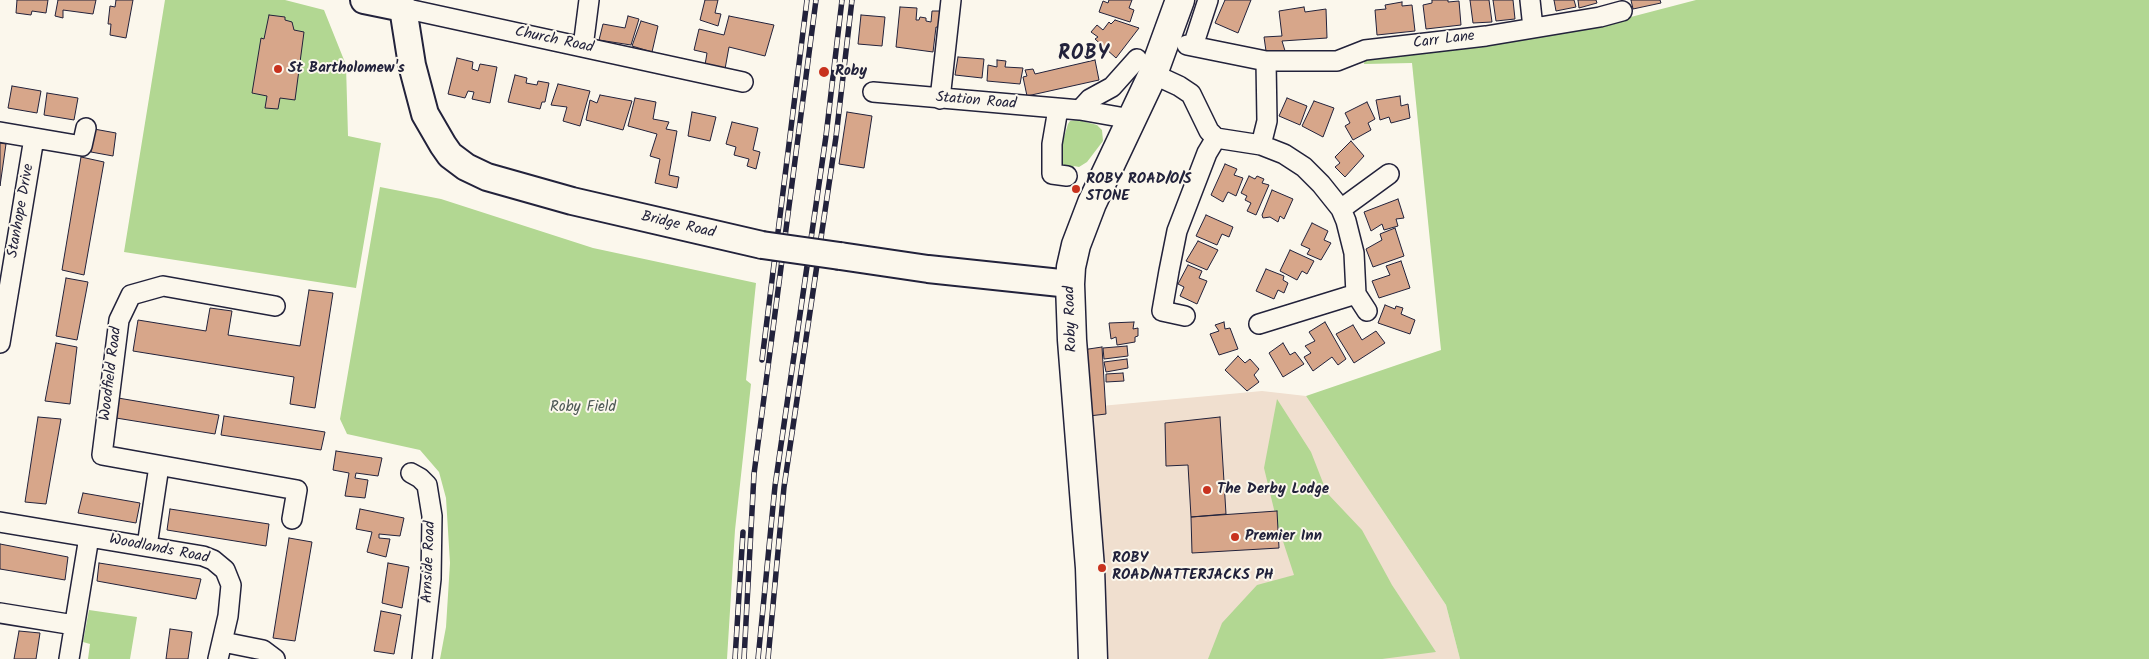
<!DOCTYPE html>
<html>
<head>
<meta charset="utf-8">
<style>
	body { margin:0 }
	canvas { display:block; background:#fbf7ec }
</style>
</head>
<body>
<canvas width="2149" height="659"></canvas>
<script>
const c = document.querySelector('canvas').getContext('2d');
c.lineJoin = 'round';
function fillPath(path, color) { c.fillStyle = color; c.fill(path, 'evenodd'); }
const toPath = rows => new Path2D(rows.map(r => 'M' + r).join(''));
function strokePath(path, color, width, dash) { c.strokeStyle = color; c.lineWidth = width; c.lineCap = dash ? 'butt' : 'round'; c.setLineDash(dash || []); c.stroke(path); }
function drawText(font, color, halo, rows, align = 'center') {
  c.font = font + ' Kalam,sans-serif'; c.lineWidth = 4; c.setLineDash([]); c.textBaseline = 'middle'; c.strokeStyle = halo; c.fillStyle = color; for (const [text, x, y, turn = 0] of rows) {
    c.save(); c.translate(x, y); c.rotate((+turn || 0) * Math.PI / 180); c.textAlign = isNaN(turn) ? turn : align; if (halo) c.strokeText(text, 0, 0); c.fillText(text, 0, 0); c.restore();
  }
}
fillPath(toPath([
	[1262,391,1306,396,1446,605,1460,659,1106,659,1090,407]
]), '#f0dfcf');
fillPath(toPath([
	[165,0,285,0,324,10,346,65,348,136,381,143,356,288,124,252],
	[1696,0,2149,0,2149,659,1460,659,1446,605,1306,396,1441,350,1412,63,1364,64,1365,56,1627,18],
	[1078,120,1097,125,1102,130,1103,141,1087,162,1079,167,1074,166,1072,171,1063,166,1059,154,1068,124,1070,121],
	[380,187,441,199,593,248,756,283,746,380,751,384,735,530,727,659,440,659,446,627,450,563,446,498,439,472,420,450,347,434,340,419],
	[1277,399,1311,452,1327,493,1362,530,1392,585,1436,652,1382,659,1208,659,1222,623,1257,585,1294,575,1278,526,1264,468],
	[89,610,137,617,130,659,88,659,90,644,83,642]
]), '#b2d792');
const building = toPath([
	[17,0,48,0,46,13,32,11,31,15,16,13,17,0],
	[58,0,96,0,93,14,63,10,63,18,55,16,58,0],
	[116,0,133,0,126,38,110,35,111,24,108,24,110,6,115,7,116,0],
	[705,0,718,0,715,13,721,14,718,26,700,20,705,0],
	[1109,0,1132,0,1129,8,1134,10,1130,22,1099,12,1103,1,1108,3,1109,0],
	[1225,0,1251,0,1238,33,1215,23,1225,0],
	[1432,0,1448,0,1448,2,1459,1,1461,25,1426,29,1423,5,1432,3,1432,0],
	[1470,0,1489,0,1492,22,1473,23,1470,0],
	[1493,0,1513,0,1515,19,1496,21,1493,0],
	[1554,0,1574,0,1576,7,1556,11,1554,0],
	[1578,0,1596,0,1597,3,1579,8,1578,0],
	[1631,0,1660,0,1661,3,1633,9,1631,0],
	[1402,2,1402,6,1412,5,1415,31,1377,35,1375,10,1386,9,1385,5,1402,2],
	[900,7,917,8,916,20,919,20,920,17,926,18,926,21,931,22,932,11,944,11,942,28,936,27,933,52,896,47,900,7],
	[1304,7,1305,12,1326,9,1327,38,1282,41,1286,54,1266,51,1264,37,1282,36,1279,11,1304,7],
	[269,15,285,17,285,20,292,22,294,30,304,32,295,100,280,98,278,109,265,108,267,96,252,93,261,38,264,39,269,15],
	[861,15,885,17,882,46,858,44,861,15],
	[628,16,639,19,631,45,599,40,603,24,625,28,628,16],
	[729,16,774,25,765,56,729,47,725,69,705,65,707,53,694,50,699,29,724,35,729,16],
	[1115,20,1139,28,1116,58,1095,39,1098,37,1091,32,1097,25,1103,30,1109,22,1111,24,1115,20],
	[641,21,658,26,652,52,632,46,641,21],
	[958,57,984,59,982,78,955,75,958,57],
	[457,58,473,62,472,69,478,71,480,64,497,67,490,103,472,99,474,92,468,91,465,98,448,94,457,58],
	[997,60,1006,61,1005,67,1023,68,1020,84,987,81,988,65,997,67,997,60],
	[1095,60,1099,80,1027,96,1023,77,1027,76,1025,70,1033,69,1035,74,1095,60],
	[515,75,527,78,526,83,537,85,538,81,549,83,545,102,542,102,540,109,508,102,515,75],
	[558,84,590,91,580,126,563,121,567,107,551,105,558,84],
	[12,86,41,91,37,113,8,108,12,86],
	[47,93,78,98,74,120,44,115,47,93],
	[600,95,632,101,623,130,586,120,590,100,597,103,600,95],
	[1400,96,1401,106,1408,104,1410,118,1391,123,1389,117,1380,120,1376,100,1400,96],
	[635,98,656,102,653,119,669,122,666,129,677,131,669,175,679,177,677,188,655,183,660,159,650,156,657,134,628,126,635,98],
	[1287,98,1307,106,1300,125,1279,116,1287,98],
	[1314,101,1334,108,1323,137,1302,126,1314,101],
	[1367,102,1375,119,1368,123,1371,130,1353,140,1345,126,1350,123,1345,113,1367,102],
	[692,112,716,117,710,141,688,136,692,112],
	[847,112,872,116,864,168,839,164,847,112],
	[732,122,758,128,753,150,760,152,756,169,747,166,749,159,734,155,736,147,726,144,732,122],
	[94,129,116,133,113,156,91,152,94,129],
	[1351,141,1364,156,1345,177,1335,167,1340,163,1335,157,1351,141],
	[0,143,6,144,0,186,0,143],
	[81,157,104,162,84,275,62,270,81,157],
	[1225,164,1237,169,1234,175,1243,178,1236,196,1228,192,1223,202,1211,195,1225,164],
	[1249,176,1255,179,1257,176,1264,179,1262,183,1269,185,1256,215,1247,211,1251,203,1245,200,1247,196,1241,193,1249,176],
	[1272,190,1293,199,1284,219,1280,216,1278,222,1270,217,1263,218,1262,215,1272,190],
	[1398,199,1404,218,1396,219,1398,226,1384,230,1382,224,1371,231,1364,212,1398,199],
	[1206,215,1233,227,1229,237,1222,234,1217,245,1196,236,1206,215],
	[1312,223,1328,231,1324,240,1331,243,1321,260,1307,254,1310,249,1301,245,1312,223],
	[1395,228,1404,256,1373,267,1366,249,1382,240,1380,234,1395,228],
	[1198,241,1218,250,1207,270,1186,261,1198,241],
	[1290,250,1314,261,1307,274,1302,271,1297,280,1280,271,1290,250],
	[1401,261,1410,288,1379,298,1372,281,1390,275,1386,266,1401,261],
	[1188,265,1202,271,1199,278,1207,281,1197,304,1180,296,1184,287,1178,284,1188,265],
	[1266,269,1284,276,1283,280,1288,283,1284,293,1278,290,1274,299,1256,291,1266,269],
	[66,278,88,282,77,340,56,336,66,278],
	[309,290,333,293,315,408,290,404,294,377,133,351,138,320,206,331,210,308,232,311,228,335,300,346,309,290],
	[1385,305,1395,309,1396,306,1403,308,1401,314,1415,320,1410,334,1378,323,1385,305],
	[1134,322,1133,329,1138,328,1138,336,1135,337,1135,342,1117,345,1116,337,1111,339,1109,323,1134,322],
	[1224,322,1225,329,1230,328,1238,349,1219,355,1210,334,1219,331,1215,325,1224,322],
	[1325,322,1346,359,1338,365,1332,357,1313,371,1304,357,1311,353,1305,346,1315,341,1309,332,1325,322],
	[1353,325,1362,340,1376,331,1385,343,1354,363,1336,334,1353,325],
	[56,343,77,347,70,404,45,401,56,343],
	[1283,343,1290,355,1295,352,1304,364,1283,377,1269,353,1283,343],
	[1127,346,1128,356,1104,359,1103,348,1127,346],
	[1102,347,1106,414,1089,416,1082,350,1102,347],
	[1238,356,1245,363,1250,359,1259,369,1254,375,1259,382,1247,391,1225,370,1238,356],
	[1127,359,1128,368,1106,372,1104,362,1127,359],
	[1123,373,1124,381,1106,382,1106,374,1123,373],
	[118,398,219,415,215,434,116,418,118,398],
	[224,416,325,432,321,450,221,435,224,416],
	[38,417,61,419,46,504,25,502,38,417],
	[1220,417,1226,514,1191,517,1188,465,1166,466,1165,423,1220,417],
	[336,451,382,458,378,476,356,473,355,478,368,480,365,498,345,496,349,473,333,470,336,451],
	[83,493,140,503,136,523,78,513,83,493],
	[170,509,269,524,266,546,167,530,170,509],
	[360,509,404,518,400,536,379,534,379,538,390,539,386,557,367,552,372,532,356,529,360,509],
	[1277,511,1279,548,1192,553,1191,517,1277,511],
	[289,538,312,542,295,641,273,638,289,538],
	[0,544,68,557,65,580,0,569,0,544],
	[99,563,201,579,196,599,97,581,99,563],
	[388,563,409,567,402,608,382,603,388,563],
	[381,611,401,615,394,654,374,651,381,611],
	[170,629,192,632,188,659,166,659,170,629],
	[19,631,40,633,36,659,14,659,19,631]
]);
fillPath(building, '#d7a68a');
strokePath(building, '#22223b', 1);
const street = toPath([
	[1530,0,1533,28],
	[403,8,743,82],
	[1187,45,1266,61,1337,61,1365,50,1486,36,1600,17,1622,11],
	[1193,46,1208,0],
	[583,47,589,0],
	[1153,74,1179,86,1191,94,1209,131,1216,138,1261,145,1284,154,1304,167,1321,184,1341,209,1346,221,1354,253,1356,294,1367,311],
	[873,92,1080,110,1131,119],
	[940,99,951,0],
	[1058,109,1052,144,1052,174,1067,176],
	[1080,110,1090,99,1112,87,1137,59],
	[0,132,82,146,86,128],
	[1261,145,1267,121,1266,61],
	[1341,209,1389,174],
	[275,306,163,286,131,295,119,320,102,455,297,490,292,519],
	[1185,316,1162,311,1169,271,1177,231,1207,153,1216,138],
	[1259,324,1356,294],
	[0,343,34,138],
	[411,473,420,478,427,485,432,516,431,579,422,659],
	[0,522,203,556,213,560,225,570,231,585,228,616,218,659],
	[147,546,159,466],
	[0,613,74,625],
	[223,642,263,650,275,659],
	[69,659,89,537]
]);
const secondary = toPath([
	[364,0,403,8,412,65,425,114,443,145,450,155,466,167,487,177,572,201,762,245],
	[840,256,928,269,1070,284]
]);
const primary = toPath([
	[1093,659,1090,568,1072,340,1070,284,1071,267,1076,245,1092,203,1153,74,1180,0]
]);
strokePath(street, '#22223b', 22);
strokePath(secondary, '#22223b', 30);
strokePath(primary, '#22223b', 31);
strokePath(street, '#fbf7ec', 19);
strokePath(secondary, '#fbf7ec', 26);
strokePath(primary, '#fbf7ec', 28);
const rail = toPath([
	[762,360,807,0],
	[735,659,743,532],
	[744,659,754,474,816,0],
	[758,659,775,486,826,136,842,0],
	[768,659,784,487,836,137,852,0]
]);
strokePath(rail, '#22223b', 5.5);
strokePath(rail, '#fbf7ec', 4, [11]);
const secondaryBridge = toPath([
	[762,245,840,256]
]);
strokePath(secondaryBridge, '#22223b', 30, []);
strokePath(secondaryBridge, '#fbf7ec', 26);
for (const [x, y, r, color] of [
	[278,69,5,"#c8321e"],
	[824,72,6,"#c8321e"],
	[1076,189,5,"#c8321e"],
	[1207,490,5,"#c8321e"],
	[1235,537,5,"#c8321e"],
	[1102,568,5,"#c8321e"]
]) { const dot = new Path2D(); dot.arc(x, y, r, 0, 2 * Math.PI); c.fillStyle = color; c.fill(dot); strokePath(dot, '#fbf7ec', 2); }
drawText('15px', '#22223b', '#fbf7ec', [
	["Church Road",554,41,12],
	["Carr Lane",1444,41,-7],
	["Station Road",976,102,5],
	["Stanhope Drive",22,211,-80],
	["Bridge Road",678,226,13],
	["Roby Road",1072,319,-92],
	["Woodfield Road",112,374,-83],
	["Woodlands Road",159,550,11],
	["Arnside Road",430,562,-88]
]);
drawText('bold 15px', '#22223b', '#fbf7ec', [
	["St Bartholomew's",288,69],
	["Roby",835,72],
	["ROBY ROAD/O/S",1086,180],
	["STONE",1086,197],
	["The Derby Lodge",1217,490],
	["Premier Inn",1245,537],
	["ROBY",1112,559],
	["ROAD/NATTERJACKS PH",1112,576]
], 'left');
drawText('15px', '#4d5855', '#fbf7ec', [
	["Roby Field",583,408]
]);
c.letterSpacing = '1px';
drawText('bold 20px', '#22223b', '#fbf7ec', [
	["ROBY",1084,56]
]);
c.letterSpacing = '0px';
</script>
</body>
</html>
